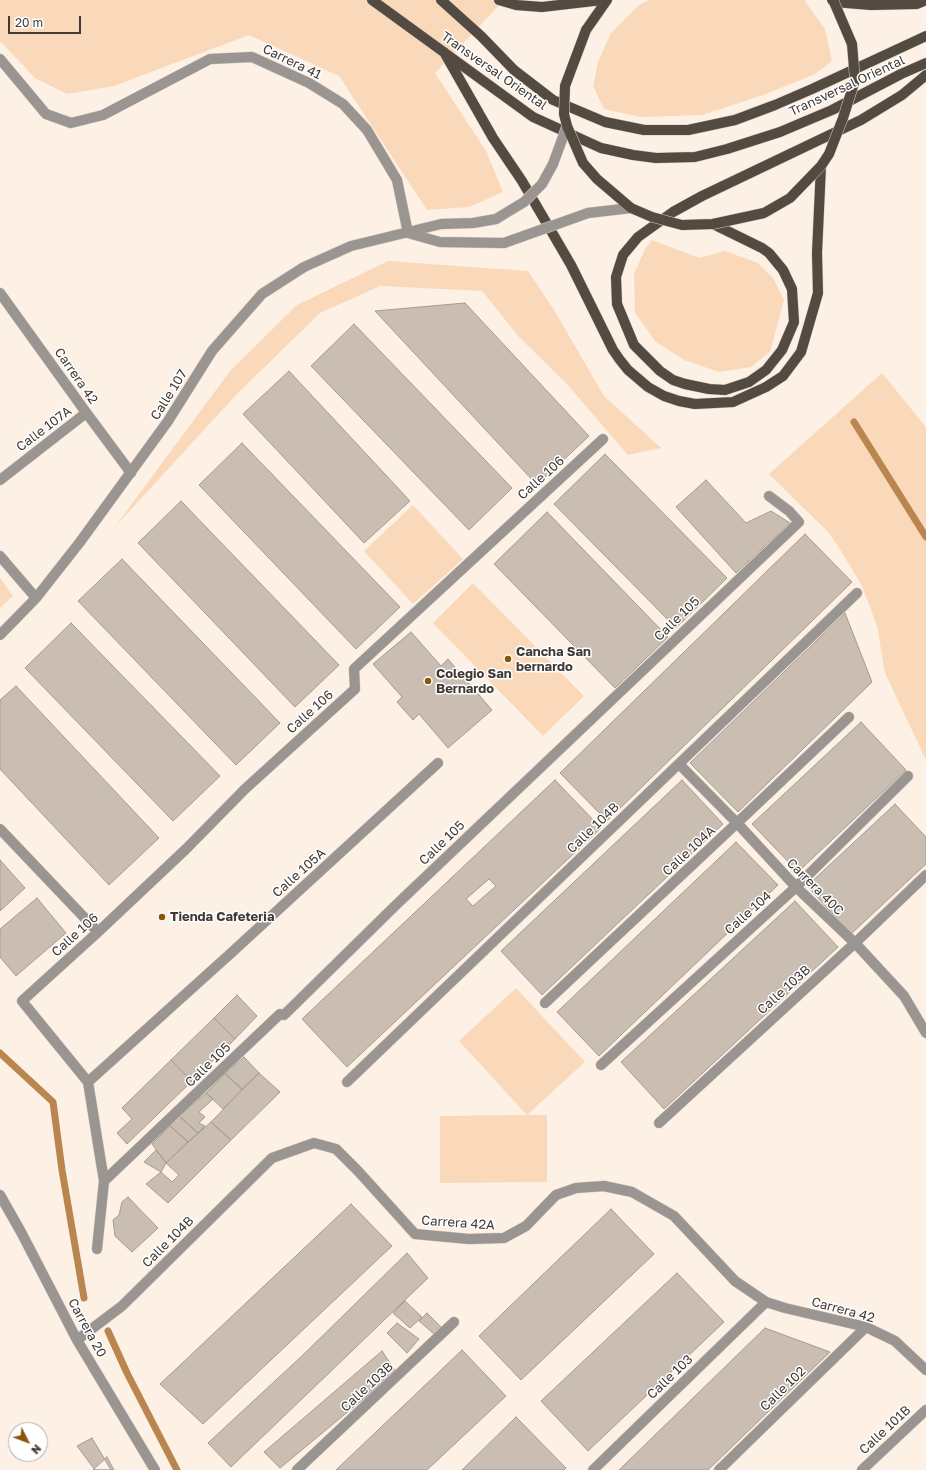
<!DOCTYPE html>
<html>
<head>
<meta charset="utf-8">
<style>
	body { margin:0 }
	#map { position:relative; width:926px; height:1470px; overflow:hidden; background:#fdf0e4; font-family:"Golos Text",sans-serif }
	canvas { display:block }
	.north { position:absolute; left:8px; top:1422px; width:40px; height:40px; box-sizing:border-box; background:#fff; border:1px solid #b2b0af; border-radius:50%; rotate:132deg; font-size:11px; font-weight:700; line-height:16px; text-align:center; color:#3f3a36 }
	.north::after { content:''; display:block; margin:auto; width:14px; height:18px; background:#8c5509; clip-path:polygon(50% 0,100% 100%,50% 72%,0 100%) }
	.scale { position:absolute; left:8px; top:16px; width:73px; height:18px; box-sizing:border-box; border:2px solid #3f3a36; border-top:0; padding-left:5px; font-size:12px; line-height:14px; white-space:nowrap; color:#3f3a36; -webkit-text-stroke:3px #fff; paint-order:stroke }
</style>
</head>
<body>
<div id="map">
<canvas width="926" height="1470"></canvas>
<div class="north">N</div>
<div class="scale">20 m</div>
</div>
<script>
const c = document.querySelector('canvas').getContext('2d');
c.lineJoin = 'round';
function fillPath(path, color) { c.fillStyle = color; c.fill(path, 'evenodd'); }
const toPath = rows => new Path2D(rows.map(r => 'M' + r).join(''));
function strokePath(path, color, width, dash) { c.strokeStyle = color; c.lineWidth = width; c.lineCap = dash ? 'butt' : 'round'; c.setLineDash(dash || []); c.stroke(path); }
function drawText(font, color, halo, rows, align = 'center') {
  c.font = font + ' "Golos Text",sans-serif'; c.lineWidth = 3; c.setLineDash([]); c.textBaseline = 'middle'; c.strokeStyle = halo; c.fillStyle = color; for (const [text, x, y, turn = 0] of rows) {
    c.save(); c.translate(x, y); c.rotate((+turn || 0) * Math.PI / 180); c.textAlign = isNaN(turn) ? turn : align; if (halo) c.strokeText(text, 0, 0); c.fillText(text, 0, 0); c.restore();
  }
}
fillPath(toPath([
	[0,0,504,0,435,73,486,151,503,192,469,207,427,210,339,76,249,35,114,86,67,94,35,78,0,41],
	[649,0,804,0,825,29,832,61,815,74,766,94,702,115,641,117,604,109,593,86,598,62,611,33,639,5],
	[652,240,699,258,725,251,758,263,773,278,784,300,770,352,751,367,719,372,684,360,656,342,635,313,634,274,645,249],
	[388,261,528,271,554,310,604,396,661,448,628,455,567,384,519,337,482,291,380,286,320,313,236,395,114,528,230,371,297,305],
	[882,373,926,427,926,760,885,673,877,626,862,586,843,554,829,533,769,474],
	[413,505,463,559,413,604,364,551],
	[0,578,13,596,0,608],
	[473,583,584,696,543,736,433,623],
	[516,988,585,1062,527,1115,547,1115,547,1182,440,1183,440,1116,527,1115,459,1041]
]), '#fad9ba');
strokePath(toPath([
	[854,422,926,537],
	[0,1053,53,1102,62,1170,84,1298],
	[108,1331,127,1373,177,1470]
]), '#b9864f', 7);
const building = toPath([
	[465,303,589,436,537,485,375,311,465,303],
	[354,324,512,488,469,530,311,366,354,324],
	[289,371,410,501,364,543,243,414,289,371],
	[242,443,400,607,356,649,199,485,242,443],
	[605,454,727,578,676,628,554,504,605,454],
	[706,480,746,523,771,511,790,523,736,573,676,507,706,480],
	[181,501,339,665,295,707,138,543,181,501],
	[547,512,668,637,615,688,494,564,547,512],
	[805,534,852,582,607,821,560,773,805,534],
	[122,559,280,723,236,765,78,601,122,559],
	[845,613,872,682,738,812,690,763,845,613],
	[71,623,220,776,173,821,25,668,71,623],
	[411,632,441,666,448,659,492,710,448,748,419,714,413,720,397,702,402,697,373,664,411,632],
	[16,686,159,838,109,885,0,769,0,700,16,686],
	[861,722,906,770,798,872,752,824,861,722],
	[555,780,601,828,347,1067,302,1019,555,780],
	[682,780,723,824,542,995,501,951,682,780],
	[895,804,926,837,926,864,851,934,807,886,895,804],
	[736,842,778,885,599,1056,557,1012,736,842],
	[0,860,25,888,0,911,0,860],
	[489,879,496,886,473,906,466,899,489,879],
	[37,898,66,933,16,976,0,957,0,929,37,898],
	[795,901,838,947,664,1109,621,1062,795,901],
	[237,995,257,1016,235,1039,214,1018,237,995],
	[214,1018,235,1039,192,1081,171,1060,214,1018],
	[244,1057,259,1073,242,1089,225,1074,244,1057],
	[171,1060,192,1081,127,1144,117,1133,132,1119,122,1108,171,1060],
	[259,1073,280,1092,231,1140,211,1122,259,1073],
	[225,1074,242,1089,223,1109,206,1093,225,1074],
	[206,1093,213,1099,199,1112,205,1117,199,1123,205,1126,198,1133,179,1116,206,1093],
	[179,1116,198,1133,188,1142,170,1126,179,1116],
	[211,1122,231,1140,168,1203,146,1184,161,1172,172,1182,179,1175,166,1163,176,1153,211,1122],
	[170,1126,188,1142,166,1163,152,1144,170,1126],
	[156,1150,166,1163,161,1172,144,1162,156,1150],
	[128,1197,158,1228,132,1252,115,1236,113,1220,119,1215,122,1202,128,1197],
	[351,1204,392,1246,203,1424,160,1384,351,1204],
	[611,1209,654,1254,521,1380,479,1336,611,1209],
	[407,1253,428,1278,231,1467,208,1443,304,1354,407,1253],
	[677,1273,724,1322,588,1451,541,1401,677,1273],
	[405,1301,422,1317,410,1328,393,1313,405,1301],
	[427,1313,441,1327,434,1334,419,1321,427,1313],
	[397,1323,419,1339,407,1353,387,1333,397,1323],
	[765,1328,830,1352,708,1470,619,1470,765,1328],
	[462,1350,506,1396,427,1470,336,1470,462,1350],
	[382,1351,396,1372,280,1468,264,1452,382,1351],
	[516,1417,566,1468,564,1470,462,1470,516,1417],
	[92,1438,111,1470,95,1470,77,1446,92,1438],
	[107,1457,114,1470,93,1470,107,1457]
]);
fillPath(building, '#cabeb3');
strokePath(building, '#a79b90', 1);
const minor = toPath([
	[0,59,46,114,71,123,103,115,210,59,252,57,309,83,343,104,367,130,397,180,408,233],
	[408,233,440,242,504,243],
	[0,293,85,411,131,473],
	[0,480,86,413],
	[0,556,36,598],
	[0,635,36,598,80,542,168,421,212,351,262,294,304,267,351,246,441,224,473,223,496,219],
	[679,764,737,823,796,887,855,943,904,996,926,1033],
	[0,829,98,932],
	[545,1003,737,823,849,717],
	[601,1065,796,887,908,776],
	[88,1082,230,954,438,763],
	[347,1082,857,593],
	[659,1123,855,943,926,875],
	[104,1181,280,1014,284,1015,397,904,799,522,789,511,769,496],
	[0,1195,21,1232,77,1340,155,1470],
	[97,1249,104,1181,88,1082,22,1001,98,932,186,849,245,789,355,689,354,669,603,439],
	[77,1340,122,1306,272,1158,314,1143,336,1149,358,1171,415,1234,469,1239,504,1238,526,1226,556,1195,576,1188,604,1186,632,1192,674,1216,735,1281,766,1302,785,1308,866,1327,895,1341,926,1370],
	[297,1470,454,1322],
	[593,1470,766,1302],
	[719,1470,866,1327],
	[862,1470,926,1410]
]);
const major = toPath([
	[372,0,533,117,601,148,633,155,656,158,695,157,727,149,780,132,832,110,901,74,926,63],
	[441,0,481,36,514,70,553,100,605,122,644,130,688,130,735,120,775,105,812,89,926,36],
	[499,0,516,5,542,7,602,0],
	[834,2,871,5,917,4,926,0],
	[586,30,607,0],
	[444,52,493,138,522,181,571,265,613,350,620,360,628,370,648,387,664,396,679,401,695,404,733,402,766,387,783,376,801,352,818,293,817,253,821,166],
	[713,224,762,248,769,253,783,270,792,289,794,322,782,350,766,370,749,382,725,390,709,389,685,384,673,380,660,371,634,345,617,304,616,277,623,255,638,237,673,212,702,196,861,120,902,95,926,75]
]);
strokePath(minor, '#d7ccc1', 11);
strokePath(major, '#d7ccc1', 11);
strokePath(minor, '#9a9590', 10);
strokePath(major, '#534a42', 10);
const minorBridge = toPath([
	[496,219,524,202,542,184,553,164,567,126],
	[504,243,588,213,631,208]
]);
const majorBridge = toPath([
	[586,30,565,86,564,114,567,126,583,163,597,179,631,208,652,217,682,225,713,224,764,213,790,198,821,166,829,154,843,118,855,80,852,44,834,2,832,0]
]);
strokePath(minorBridge, '#d7ccc1', 11, []);
strokePath(majorBridge, '#d7ccc1', 11, []);
strokePath(minorBridge, '#9a9590', 10);
strokePath(majorBridge, '#534a42', 10);
for (const [x, y, r, color] of [
	[508,659,4,"#8c5509"],
	[428,681,4,"#8c5509"],
	[162,917,4,"#8c5509"]
]) { const dot = new Path2D(); dot.arc(x, y, r, 0, 2 * Math.PI); c.fillStyle = color; c.fill(dot); strokePath(dot, '#fff', 1.5); }
drawText('13px', '#3f3a36', '#fff', [
	["Carrera 41",292,62,26],
	["Transversal Oriental",494,71,35],
	["Transversal Oriental",847,86,-25],
	["Carrera 42",76,376,55],
	["Calle 107",169,395,-58],
	["Calle 107A",44,429,-37],
	["Calle 106",541,478,-42],
	["Calle 105",677,619,-44],
	["Calle 106",310,712,-42],
	["Calle 104B",593,828,-44],
	["Calle 105",442,843,-44],
	["Calle 104A",689,851,-43],
	["Calle 105A",299,873,-42],
	["Carrera 40C",815,887,45],
	["Calle 104",748,913,-42],
	["Calle 106",75,935,-42],
	["Calle 103B",784,990,-42],
	["Calle 105",208,1065,-44],
	["Carrera 42A",458,1223,4],
	["Calle 104B",168,1242,-45],
	["Carrera 42",843,1310,15],
	["Carrera 20",87,1328,61],
	["Calle 103",670,1377,-44],
	["Calle 103B",367,1387,-43],
	["Calle 102",783,1389,-44],
	["Calle 101B",885,1430,-43]
]);
drawText('bold 13px', '#3f3a36', '#fff', [
	["Cancha San",516,652],
	["bernardo",516,667],
	["Colegio San",436,674],
	["Bernardo",436,689],
	["Tienda Cafeteria",170,917]
], 'left');
</script>
</body>
</html>
